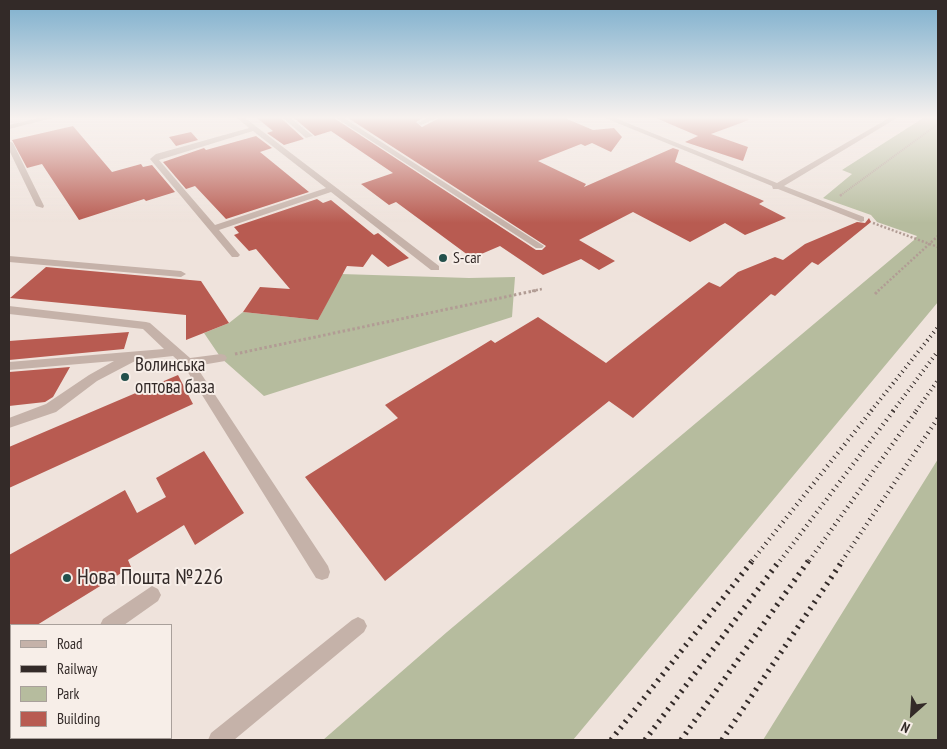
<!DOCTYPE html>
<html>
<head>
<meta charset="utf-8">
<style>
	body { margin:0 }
	#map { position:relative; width:947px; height:749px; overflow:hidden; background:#efe3dc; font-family:"PT Sans Narrow",sans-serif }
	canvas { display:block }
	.frame { position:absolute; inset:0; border:10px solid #332a28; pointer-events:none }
	.legend { position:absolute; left:10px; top:624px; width:162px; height:115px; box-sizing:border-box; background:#f7eee8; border:1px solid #a9a09b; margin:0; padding:6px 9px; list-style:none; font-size:15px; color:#332a28 }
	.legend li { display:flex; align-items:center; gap:10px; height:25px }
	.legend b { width:25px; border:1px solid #a9a09b }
	.north { position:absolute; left:887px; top:689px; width:50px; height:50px; -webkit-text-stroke:4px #f7eee8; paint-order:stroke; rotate:206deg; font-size:14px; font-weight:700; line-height:20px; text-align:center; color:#332a28 }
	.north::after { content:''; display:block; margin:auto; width:18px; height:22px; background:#332a28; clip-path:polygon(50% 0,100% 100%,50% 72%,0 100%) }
</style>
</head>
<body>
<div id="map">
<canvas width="947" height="749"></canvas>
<div class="frame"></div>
<ul class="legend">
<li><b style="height:6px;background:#c5b2a9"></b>Road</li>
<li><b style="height:6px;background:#332a28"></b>Railway</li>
<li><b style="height:14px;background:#b6bc9e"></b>Park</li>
<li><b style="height:14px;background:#b85b51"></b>Building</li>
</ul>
<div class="north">N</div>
</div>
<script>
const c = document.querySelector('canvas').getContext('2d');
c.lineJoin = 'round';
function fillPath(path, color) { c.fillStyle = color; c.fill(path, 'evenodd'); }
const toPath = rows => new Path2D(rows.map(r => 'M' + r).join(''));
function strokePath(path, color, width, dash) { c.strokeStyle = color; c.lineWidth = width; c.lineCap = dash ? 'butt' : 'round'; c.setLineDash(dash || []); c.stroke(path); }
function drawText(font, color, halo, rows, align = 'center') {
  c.font = font + ' "PT Sans Narrow",sans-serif'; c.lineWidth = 4; c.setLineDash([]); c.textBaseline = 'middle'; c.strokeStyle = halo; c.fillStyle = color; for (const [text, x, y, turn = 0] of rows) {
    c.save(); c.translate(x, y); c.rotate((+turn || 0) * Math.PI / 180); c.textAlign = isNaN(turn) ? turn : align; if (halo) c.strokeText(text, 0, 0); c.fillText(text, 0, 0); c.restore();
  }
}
fillPath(toPath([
	[923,118,938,118,938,302,573,740,323,740,447,632,914,240,917,236,877,222,871,215,823,198,852,174,842,170],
	[341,274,469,278,515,277,512,317,264,396,221,358,204,333,229,323,243,312,318,320],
	[938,459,938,740,763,740]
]), '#b6bc9e');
fillPath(toPath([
	[257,118,281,118,304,139,284,145,267,133,273,131],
	[294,118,334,118,536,250,542,250,546,246,348,118,423,118,416,122,422,127,439,118,565,118,593,130,614,128,622,137,611,152,592,143,585,146,581,144,538,161,586,184,584,187,673,148,679,150,675,162,764,201,759,204,786,218,745,235,725,223,690,242,633,212,579,240,615,261,599,270,581,259,543,275,500,246,472,258,396,202,389,205,361,184,393,173,331,131,315,136],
	[656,118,748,118,749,120,711,134,748,147,743,161,685,142,698,136],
	[73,126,112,172,141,164,143,167,152,165,175,192,146,201,144,199,79,220,42,164,27,168,12,140],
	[191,132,198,140,176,146,169,137],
	[256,136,272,148,260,152,309,192,226,219,195,186,186,189,163,162,204,148,206,150],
	[317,199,323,203,331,200,374,235,378,233,409,258,388,267,372,254,363,267,347,266,318,320,243,312,260,287,290,289,256,249,249,251,234,235,239,233,234,227],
	[869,218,871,222,818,265,812,262,775,296,771,294,633,418,609,401,385,581,305,477,398,418,385,405,491,340,495,343,538,317,606,363,709,282,720,287,738,272,775,257,783,260,805,244,857,222,865,223],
	[46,267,201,281,229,323,186,340,186,315,10,298],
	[129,332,124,349,9,360,9,341],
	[70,367,53,397,45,402,9,406,9,372],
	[178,375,193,404,9,488,9,447],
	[204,451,244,513,195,545,184,525,128,560,131,567,37,625,9,625,9,555,125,490,137,513,166,497,156,478]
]), '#b85b51');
strokePath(toPath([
	[841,195,938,124]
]), '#b19c94', 2, [1, 1]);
strokePath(toPath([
	[840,196,842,194],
	[873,223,938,247],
	[532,291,542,289],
	[878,291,938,236]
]), '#b19c94', 2.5, [2, 2]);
strokePath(toPath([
	[875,294,879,290],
	[235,354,538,290]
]), '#b19c94', 3, [2.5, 2.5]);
fillPath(toPath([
	[39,118,53,118,9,129,9,125,39,118],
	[237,118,245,118,439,266,439,270,431,270,331,192,219,230,240,255,238,257,232,257,150,159,156,154,249,128,237,118],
	[253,131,326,188,215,225,159,160,253,131],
	[283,118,291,118,313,136,306,138,283,118],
	[336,118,344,118,544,246,542,248,536,248,336,118],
	[427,118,437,118,421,125,418,123,427,118],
	[605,118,615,118,777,183,889,118,897,118,784,186,864,217,864,221,861,222,778,189,773,189,772,186,605,118],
	[9,141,13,143,44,206,43,208,36,206,9,150,9,141],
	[9,256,181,271,186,274,181,277,9,262,9,256],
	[9,306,146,322,150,323,190,358,221,354,225,355,227,358,225,361,196,366,328,566,330,572,328,578,322,580,316,578,184,366,173,356,137,360,97,381,56,412,9,428,9,418,46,404,89,375,114,361,9,370,9,362,164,349,143,329,9,314,9,306],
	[152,586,158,589,161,595,158,601,124,625,100,625,103,619,152,586],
	[358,617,364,620,367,626,364,632,234,740,208,740,211,733,352,620,358,617],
	[11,683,11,704,9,705,9,684,11,683]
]), '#c5b2a9');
strokePath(toPath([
	[871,411,938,327],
	[893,411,938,351],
	[916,411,938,380]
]), '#332a28', 4, [1, 4]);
strokePath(toPath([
	[752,561,872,410],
	[780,561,894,410],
	[809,561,917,410],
	[842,561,938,418]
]), '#332a28', 4.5, [1, 4.5]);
strokePath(toPath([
	[611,740,753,560],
	[645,740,780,560],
	[681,740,809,560],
	[722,740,843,560]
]), '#332a28', 5.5, [2, 5.5]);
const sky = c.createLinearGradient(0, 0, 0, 223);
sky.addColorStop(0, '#7dafcd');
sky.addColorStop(0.53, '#f8f2ef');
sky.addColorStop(1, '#f8f2ef00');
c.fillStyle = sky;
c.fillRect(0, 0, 947, 223);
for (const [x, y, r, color] of [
	[443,258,5,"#23504c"],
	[125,377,5,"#23504c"],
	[67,578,5,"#23504c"]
]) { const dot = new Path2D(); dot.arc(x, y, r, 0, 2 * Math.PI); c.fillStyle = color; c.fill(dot); strokePath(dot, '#f7eee8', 2); }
drawText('16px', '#332a28', '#f7eee8', [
	["S-car",453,258]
], 'left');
drawText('19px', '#332a28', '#f7eee8', [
	["Волинська",135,366],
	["оптова база",135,388]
], 'left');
drawText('22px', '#332a28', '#f7eee8', [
	["Нова Пошта №226",77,578]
], 'left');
</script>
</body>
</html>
